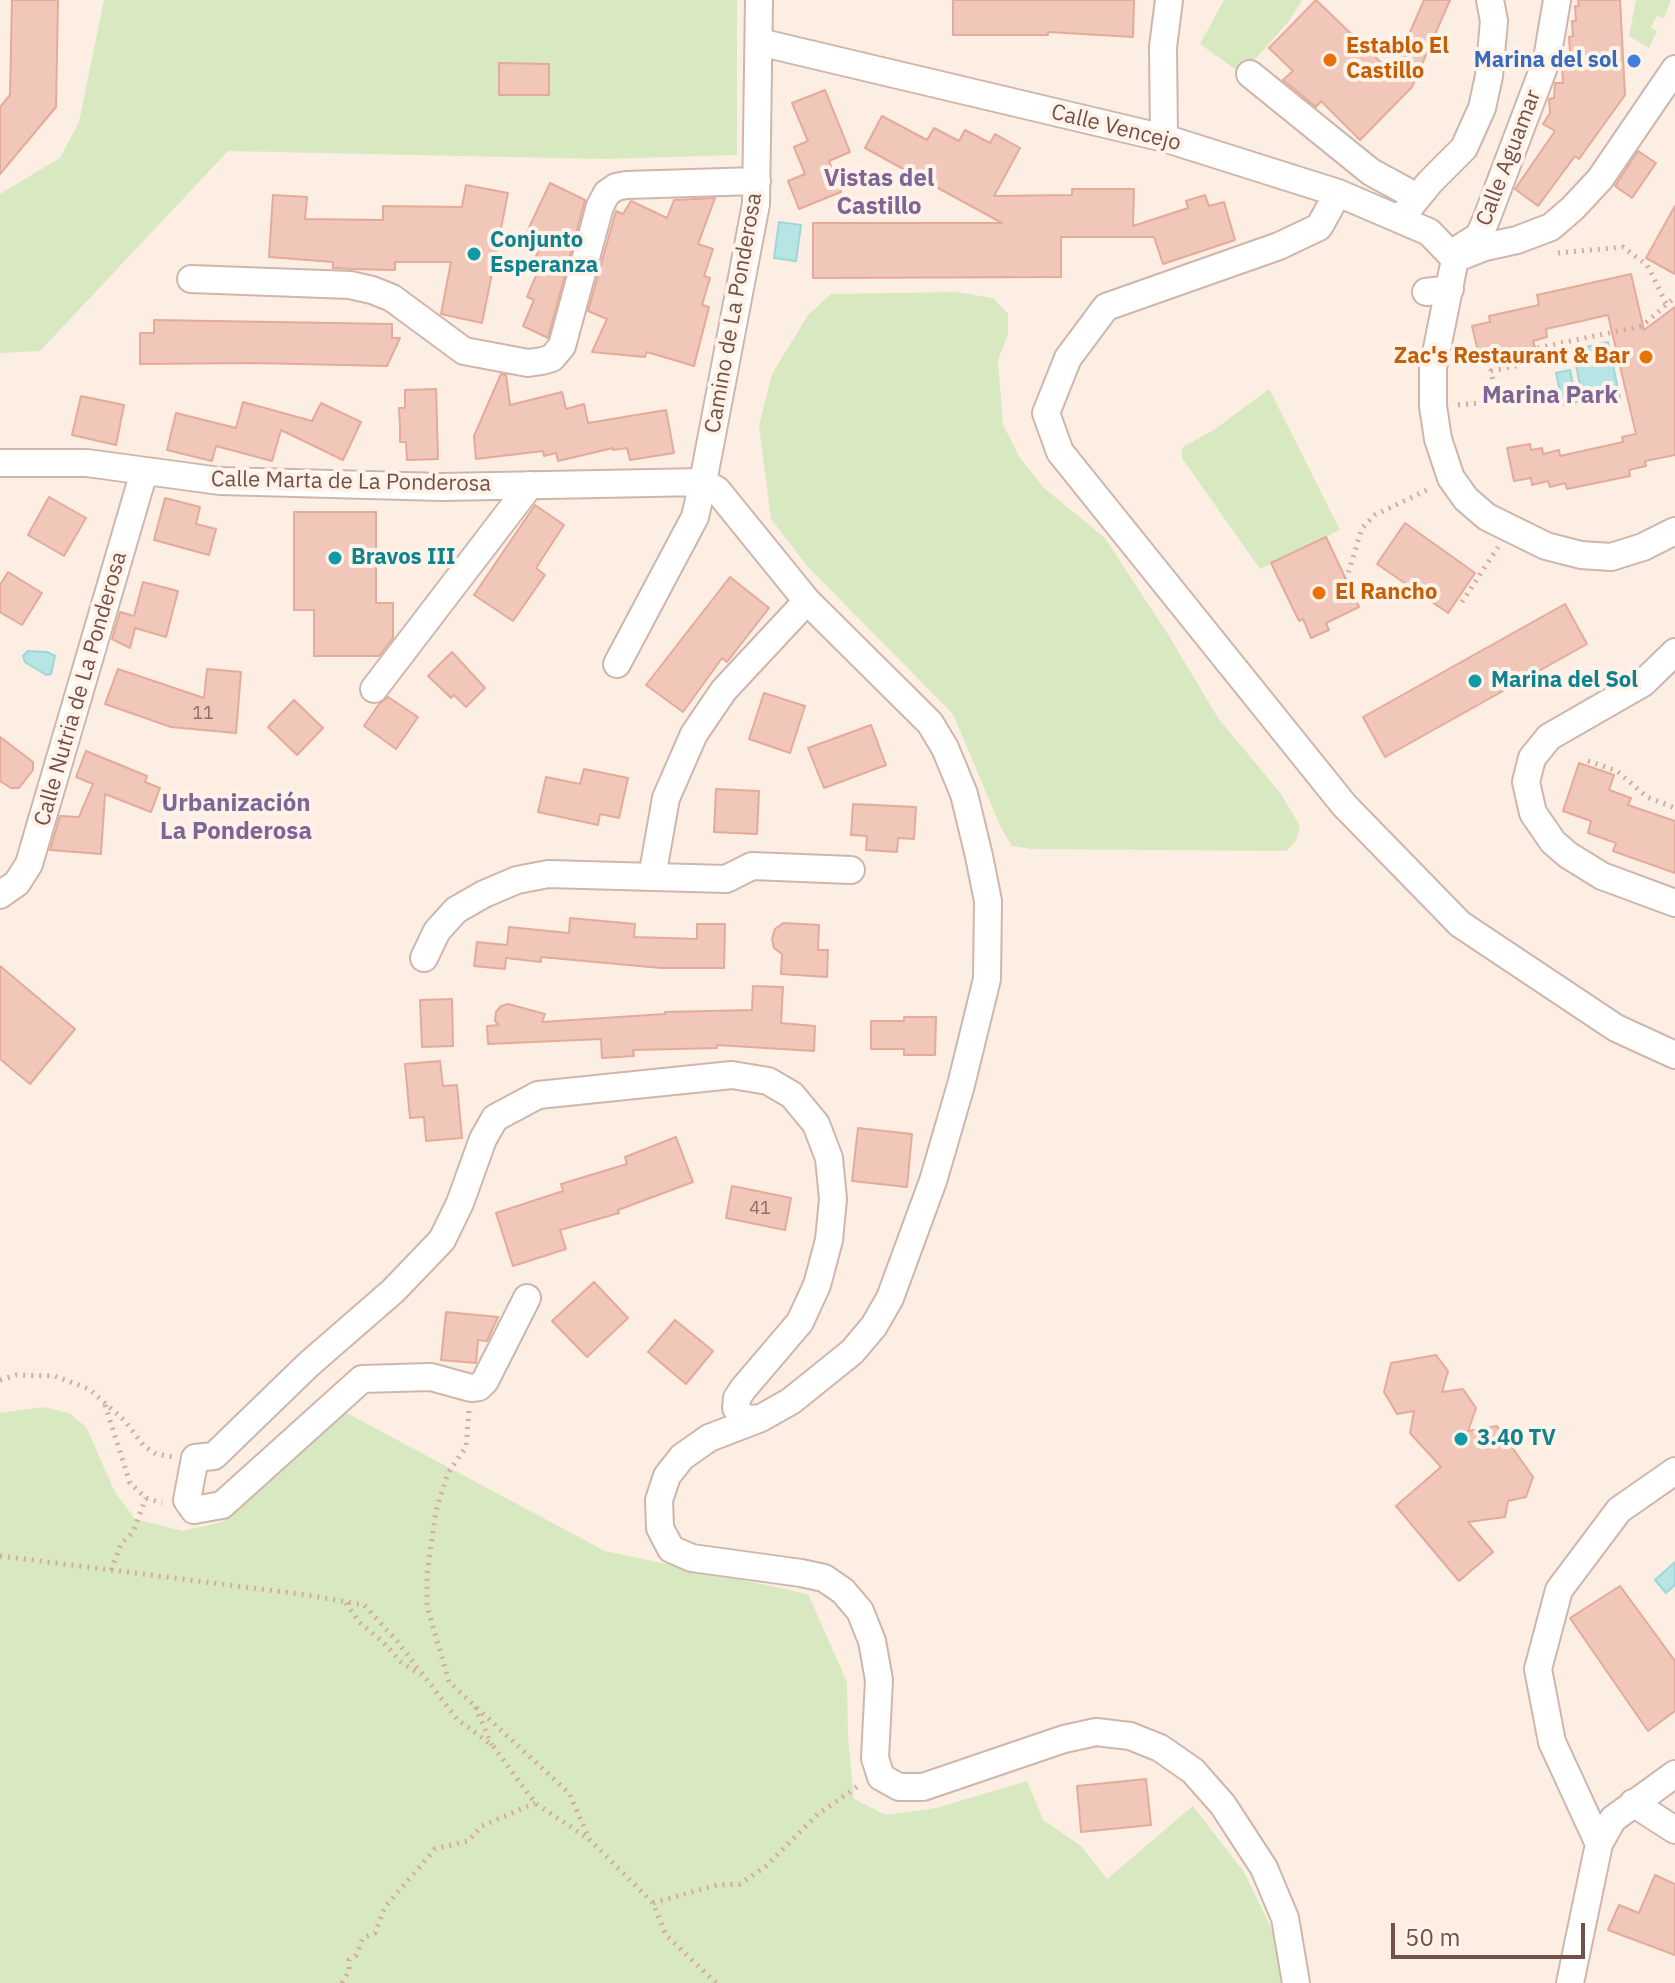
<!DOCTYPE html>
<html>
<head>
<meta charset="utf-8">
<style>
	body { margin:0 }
	#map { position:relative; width:1675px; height:1983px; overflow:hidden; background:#fceee2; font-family:"IBM Plex Sans",sans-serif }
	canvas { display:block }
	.scale { position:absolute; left:1391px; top:1923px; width:194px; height:36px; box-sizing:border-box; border:4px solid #735148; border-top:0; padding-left:10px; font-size:24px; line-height:28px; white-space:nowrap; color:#735148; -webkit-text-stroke:6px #fff2e8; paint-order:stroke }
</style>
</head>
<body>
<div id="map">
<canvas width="1675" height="1983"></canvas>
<div class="scale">50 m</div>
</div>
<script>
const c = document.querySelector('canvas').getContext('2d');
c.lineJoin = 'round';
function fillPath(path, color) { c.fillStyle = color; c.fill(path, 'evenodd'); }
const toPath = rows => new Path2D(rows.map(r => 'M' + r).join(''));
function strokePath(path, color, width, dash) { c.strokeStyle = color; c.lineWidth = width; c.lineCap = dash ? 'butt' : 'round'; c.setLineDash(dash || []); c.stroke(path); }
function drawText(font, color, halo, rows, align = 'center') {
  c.font = font + ' "IBM Plex Sans",sans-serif'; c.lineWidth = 8; c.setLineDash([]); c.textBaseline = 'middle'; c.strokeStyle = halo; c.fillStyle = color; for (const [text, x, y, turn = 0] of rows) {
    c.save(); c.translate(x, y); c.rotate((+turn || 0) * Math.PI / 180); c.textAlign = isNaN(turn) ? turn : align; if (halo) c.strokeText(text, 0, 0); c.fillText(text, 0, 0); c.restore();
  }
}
fillPath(toPath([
	[104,0,737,0,737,155,603,159,228,151,40,351,0,353,0,194,60,158,79,122],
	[1224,0,1302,0,1289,21,1242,74,1200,44],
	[1636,0,1671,0,1664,18,1657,16,1651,27,1657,31,1649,48,1629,36],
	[956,292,993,298,1008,314,1008,335,998,360,1003,425,1020,458,1044,488,1105,538,1169,636,1218,718,1281,794,1300,826,1296,841,1286,851,1031,849,1012,846,1001,828,953,714,808,567,771,519,759,426,772,374,808,315,831,294],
	[1269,389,1340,530,1260,569,1182,458,1182,448,1215,429],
	[43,1407,69,1413,86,1427,115,1492,135,1519,183,1531,222,1522,343,1411,605,1551,808,1594,847,1682,848,1737,854,1799,886,1815,936,1808,1027,1781,1043,1820,1081,1846,1107,1879,1193,1806,1244,1872,1282,1950,1285,1983,0,1983,0,1413]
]), '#d8e9c1');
const water = toPath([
	[779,222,801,225,796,261,774,258,779,222],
	[1608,342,1620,398,1584,405,1573,350,1608,342],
	[1570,370,1577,402,1563,405,1556,373,1570,370],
	[28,651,47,652,55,656,51,674,46,675,25,662,23,656,28,651],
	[1675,1562,1675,1585,1666,1593,1655,1580,1675,1562]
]);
fillPath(water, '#b7e5e5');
strokePath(water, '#9dd7d7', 2);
const building = toPath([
	[12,0,58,0,56,107,0,174,0,107,10,95,12,0],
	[953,0,1134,0,1133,37,1048,32,1048,35,953,35,953,0],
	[1316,0,1392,73,1424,0,1450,0,1412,87,1360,140,1321,101,1316,107,1283,80,1293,71,1269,48,1316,0],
	[1578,0,1620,0,1625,95,1579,159,1575,156,1538,206,1515,189,1555,131,1543,124,1550,113,1549,99,1554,98,1555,83,1563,83,1562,67,1566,67,1565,52,1570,52,1569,37,1573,36,1572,21,1576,21,1575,6,1579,6,1578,0],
	[499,63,549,64,549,95,499,95,499,63],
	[825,90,850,152,829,161,841,192,799,209,788,181,805,174,794,147,808,141,792,103,825,90],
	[882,116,927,140,934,128,959,141,965,130,990,143,995,134,1020,148,994,196,1072,195,1072,189,1134,189,1133,226,1188,208,1186,201,1205,195,1209,206,1224,202,1235,240,1163,264,1154,237,1061,237,1061,277,813,278,813,223,1002,223,865,148,882,116],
	[1638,151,1656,163,1632,198,1615,186,1638,151],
	[550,183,585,200,548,338,523,326,534,300,527,297,538,271,531,268,542,242,526,234,550,183],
	[466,185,508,193,482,323,441,314,451,262,395,262,395,270,352,269,333,268,333,262,269,257,273,195,307,197,305,219,383,220,383,206,462,207,466,185],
	[715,198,698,244,713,249,704,276,710,278,702,305,709,307,694,366,647,352,645,357,592,352,607,319,588,311,616,211,623,214,631,201,667,218,674,200,715,198],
	[1675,206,1675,274,1646,258,1675,206],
	[1631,274,1644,330,1675,307,1675,455,1645,461,1646,466,1629,470,1630,476,1567,489,1565,483,1550,487,1548,481,1532,485,1531,478,1514,481,1507,448,1530,444,1531,450,1542,448,1543,454,1559,450,1560,456,1623,442,1622,437,1636,434,1608,315,1546,329,1547,337,1533,341,1535,347,1480,360,1472,326,1490,322,1489,316,1539,305,1537,295,1631,274],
	[154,320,392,324,392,338,400,338,387,366,254,363,140,364,140,333,154,333,154,320],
	[501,374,506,375,510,405,562,392,566,409,584,404,588,423,666,410,674,453,630,460,627,448,613,450,613,448,558,461,556,453,544,456,543,451,476,459,474,436,501,374],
	[436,389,438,459,407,460,406,442,400,442,400,425,399,408,405,408,405,390,436,389],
	[81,396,124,405,116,445,72,435,81,396],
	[243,402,312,421,321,403,361,422,343,460,281,430,272,461,216,446,212,461,167,450,176,413,236,428,243,402],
	[49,497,86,518,64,556,28,535,49,497],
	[165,498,200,507,196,524,216,529,209,555,154,540,165,498],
	[535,505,564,525,536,568,545,575,513,621,474,595,535,505],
	[294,512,376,512,376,603,393,603,393,638,379,656,314,656,314,610,294,610,294,512],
	[1405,523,1475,573,1448,613,1377,564,1405,523],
	[1326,537,1359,607,1326,623,1329,630,1311,638,1303,619,1299,621,1271,563,1326,537],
	[8,572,42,593,22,625,0,612,0,585,8,572],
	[730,577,769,608,727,662,722,658,683,712,646,685,730,577],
	[143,582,178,591,166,637,135,628,130,648,112,639,120,612,134,616,143,582],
	[1565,604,1587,644,1385,757,1363,717,1565,604],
	[452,652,485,688,466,707,454,695,451,698,428,676,452,652],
	[118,669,204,698,207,669,241,672,236,733,171,727,105,704,118,669],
	[764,693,805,706,790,753,749,739,764,693],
	[388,697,418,717,396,749,364,726,379,704,388,697],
	[294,700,323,728,297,755,268,727,294,700],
	[871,725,886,765,824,788,808,748,871,725],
	[0,737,33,762,33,770,19,788,11,788,0,781,0,737],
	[86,751,147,776,145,782,160,788,151,812,105,794,101,854,50,850,60,816,79,817,93,784,76,777,86,751],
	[1579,763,1614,775,1609,790,1631,798,1628,805,1675,821,1675,873,1613,851,1616,843,1588,833,1591,821,1563,811,1579,763],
	[584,769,628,778,619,818,600,814,598,825,538,812,546,777,580,784,584,769],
	[716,789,759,791,757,834,714,832,716,789],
	[853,804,916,807,914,839,898,838,897,852,866,850,867,836,851,835,853,804],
	[570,918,635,924,634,937,697,939,697,924,725,924,724,968,661,968,541,957,541,962,506,958,505,969,474,966,477,942,507,945,509,927,569,933,570,918],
	[783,923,819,925,818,950,828,950,827,977,781,974,782,954,774,948,772,939,775,929,783,923],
	[0,966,75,1029,30,1084,0,1059,0,966],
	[753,986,783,987,781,1023,815,1026,814,1051,717,1045,717,1048,633,1050,634,1056,602,1058,601,1039,488,1044,487,1026,499,1025,495,1021,496,1012,501,1006,508,1004,545,1014,542,1022,665,1014,665,1012,752,1010,753,986],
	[452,999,453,1046,422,1047,420,1000,452,999],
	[904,1017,936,1017,935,1055,904,1055,904,1049,871,1049,871,1021,904,1021,904,1017],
	[440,1061,443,1086,457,1085,462,1138,426,1141,424,1117,410,1118,405,1064,440,1061],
	[858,1128,912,1134,907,1187,852,1181,858,1128],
	[676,1137,693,1182,618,1210,619,1213,560,1230,566,1249,513,1266,496,1213,563,1191,561,1184,627,1164,625,1157,676,1137],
	[732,1186,791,1198,785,1230,726,1218,732,1186],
	[594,1282,628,1318,587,1357,552,1321,594,1282],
	[446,1312,498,1317,487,1341,478,1340,476,1363,441,1360,446,1312],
	[675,1320,713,1351,686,1384,648,1352,675,1320],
	[1436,1355,1448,1371,1442,1392,1463,1389,1476,1408,1468,1431,1497,1426,1533,1477,1526,1497,1508,1501,1505,1517,1468,1522,1493,1552,1459,1581,1396,1506,1441,1467,1410,1433,1414,1411,1397,1414,1384,1392,1391,1363,1436,1355],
	[1620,1586,1675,1661,1675,1711,1648,1731,1570,1618,1620,1586],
	[1146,1779,1151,1825,1081,1832,1077,1786,1146,1779],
	[1655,1875,1675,1884,1675,1955,1608,1930,1619,1905,1639,1913,1655,1875]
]);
fillPath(building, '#f1c7ba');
strokePath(building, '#e4aa9a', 2);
const minor = toPath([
	[1557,0,1547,59,1486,220,1479,236,1460,248,1455,259,1433,368,1433,406,1438,439,1451,478,1466,499,1487,517,1546,546,1581,555,1611,557,1643,547,1675,531],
	[759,42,1164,138,1338,193,1429,232,1455,259],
	[1250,74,1371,172,1417,197],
	[1164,138,1163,47,1169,0],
	[1338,193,1319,227,1279,246,1106,307,1068,358,1046,413,1060,452,1344,805,1460,924,1616,1028,1675,1055],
	[1400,219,1430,182,1464,148,1482,108,1489,76,1494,21,1490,0],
	[1462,256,1485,247,1517,240,1551,227,1573,208,1600,179,1675,69],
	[191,279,350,285,372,290,392,298,464,351,528,363,542,361,552,358,562,346,600,206,607,193,616,187,626,185,757,181],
	[1426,292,1450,289],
	[0,463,87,463,220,481,442,487,703,482,717,490,807,601,930,723,945,748,964,794,979,856,988,901,987,979,961,1085,933,1181,890,1298,874,1326,852,1352,791,1401,761,1418,750,1419,742,1416,736,1408,737,1398,743,1389,800,1322,817,1285,829,1240,833,1199,829,1158,816,1124,792,1095,768,1081,732,1075,538,1095,495,1118,483,1139,460,1203,442,1240,393,1291,309,1364,214,1456,195,1458,187,1500,194,1510,222,1505,362,1379,431,1377,471,1388,479,1387,485,1381,527,1298],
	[1675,652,1643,683,1549,737,1532,758,1526,782,1533,813,1553,842,1568,855,1602,876,1675,903],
	[617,664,695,517,703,482,756,204,759,0],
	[374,689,530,485],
	[652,877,666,798,694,734,724,690,807,601],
	[0,895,17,883,29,864,144,472],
	[424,958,437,931,456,910,484,894,517,880,548,874,726,879,752,866,851,870],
	[761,1418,709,1438,682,1457,667,1476,659,1500,660,1528,671,1549,692,1558,801,1573,824,1578,843,1591,860,1611,872,1641,879,1680,875,1758,881,1777,899,1787,923,1787,1064,1739,1096,1732,1130,1736,1160,1748,1193,1771,1223,1805,1264,1868,1285,1918,1296,1983],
	[1633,1803,1675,1830],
	[1599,1844,1552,1742,1538,1669,1559,1590,1619,1510,1675,1471],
	[1570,1983,1599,1844,1613,1819,1675,1774]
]);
strokePath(minor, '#cfb6ac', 30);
strokePath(toPath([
	[1558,253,1623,247,1647,265,1667,305],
	[1458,405,1489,402,1495,391,1491,371,1521,365,1518,352,1642,326,1675,297],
	[1346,580,1362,528,1375,515,1429,489],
	[1462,602,1498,547],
	[1588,761,1617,771,1647,797,1675,808],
	[0,1380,16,1375,55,1376,89,1389,125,1421,144,1446,156,1454,173,1457],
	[105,1405,130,1483,146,1498,162,1503],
	[469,1411,466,1447,448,1473,436,1511,427,1574,427,1606,449,1682,569,1793,590,1840,653,1903,666,1935,716,1983],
	[0,1556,308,1595,364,1605,397,1641,457,1719,493,1746,535,1803,589,1839],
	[111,1570,121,1544,133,1532,146,1498],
	[346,1603,359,1622,383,1642,401,1662,421,1675],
	[475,1707,492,1745],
	[653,1903,717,1885,740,1884,766,1866,818,1814,861,1784],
	[342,1983,349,1971,349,1960,356,1955,363,1938,375,1933,385,1907,435,1849,468,1841,482,1826,535,1803]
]), '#d6aa9d', 5, [2, 6]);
strokePath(minor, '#fff', 26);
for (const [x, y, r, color] of [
	[1330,60,8,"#e8710a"],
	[1634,61,8,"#3f7fe0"],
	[474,254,8,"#0f9aa8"],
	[1646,357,8,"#e8710a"],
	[335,558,8,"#0f9aa8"],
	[1319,593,8,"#e8710a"],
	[1475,681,8,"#0f9aa8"],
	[1461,1439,8,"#0f9aa8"]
]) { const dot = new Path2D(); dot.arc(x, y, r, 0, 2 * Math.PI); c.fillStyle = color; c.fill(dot); strokePath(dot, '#fff2e8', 3); }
drawText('18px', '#926e64', null, [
	["11",203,714],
	["41",760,1209]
]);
drawText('bold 22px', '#c56008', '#fff2e8', [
	["Establo El",1346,47],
	["Castillo",1346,72],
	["Zac's Restaurant & Bar",1630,357,"right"],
	["El Rancho",1335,593]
], 'left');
drawText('bold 22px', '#366cbe', '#fff2e8', [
	["Marina del sol",1618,61]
], 'right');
drawText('22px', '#735148', '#fff2e8', [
	["Calle Vencejo",1116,128,14],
	["Calle Aguamar",1509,158,-69],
	["Camino de La Ponderosa",734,313,-80],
	["Calle Marta de La Ponderosa",351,482,1],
	["Calle Nutria de La Ponderosa",81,689,-74]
]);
drawText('bold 22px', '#0d838f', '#fff2e8', [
	["Conjunto",490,241],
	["Esperanza",490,266],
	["Bravos III",351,558],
	["Marina del Sol",1491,681],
	["3.40 TV",1477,1439]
], 'left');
drawText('bold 24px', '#7e6497', '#fff2e8', [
	["Vistas del",879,179],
	["Castillo",879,207],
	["Marina Park",1550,396],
	["Urbanización",236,804],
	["La Ponderosa",236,832]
]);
</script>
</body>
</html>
